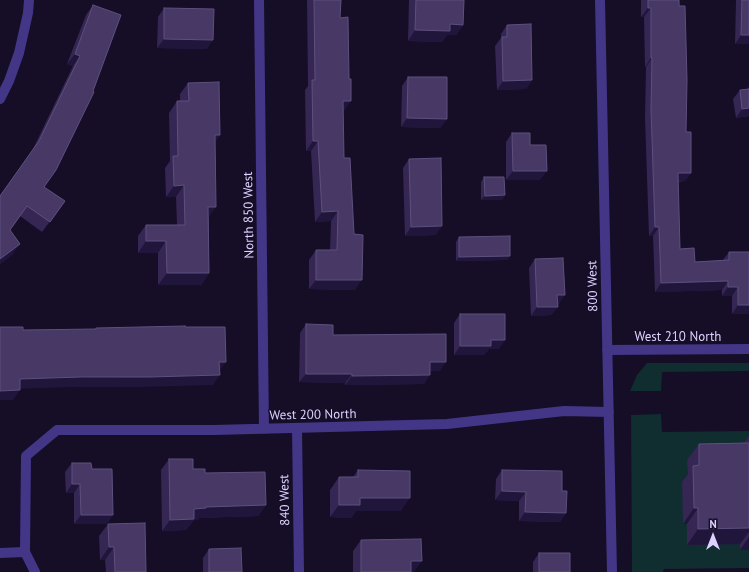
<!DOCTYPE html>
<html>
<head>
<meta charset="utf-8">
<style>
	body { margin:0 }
	#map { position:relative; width:749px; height:572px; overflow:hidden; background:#150e26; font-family:"PT Sans",sans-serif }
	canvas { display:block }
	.north { position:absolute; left:693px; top:516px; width:40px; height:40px; -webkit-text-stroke:3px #150e26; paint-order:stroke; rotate:0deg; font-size:11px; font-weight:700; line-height:16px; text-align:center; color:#ddd2ff }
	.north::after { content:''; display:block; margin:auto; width:14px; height:18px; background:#ddd2ff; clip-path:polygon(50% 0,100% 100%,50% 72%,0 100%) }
</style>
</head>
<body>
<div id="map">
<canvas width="749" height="572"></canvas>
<div class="north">N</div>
</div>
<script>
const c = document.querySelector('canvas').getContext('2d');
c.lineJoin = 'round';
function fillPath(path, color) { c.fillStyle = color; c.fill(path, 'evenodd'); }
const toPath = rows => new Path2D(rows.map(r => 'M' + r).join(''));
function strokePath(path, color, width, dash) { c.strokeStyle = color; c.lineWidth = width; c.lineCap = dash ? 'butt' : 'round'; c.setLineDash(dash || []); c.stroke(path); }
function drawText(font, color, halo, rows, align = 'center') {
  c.font = font + ' "PT Sans",sans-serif'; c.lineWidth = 3; c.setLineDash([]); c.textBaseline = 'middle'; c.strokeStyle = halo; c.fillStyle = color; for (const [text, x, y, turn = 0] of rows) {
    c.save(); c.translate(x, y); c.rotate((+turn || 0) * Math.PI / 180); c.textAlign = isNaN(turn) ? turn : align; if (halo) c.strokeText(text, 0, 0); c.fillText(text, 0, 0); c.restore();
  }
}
fillPath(toPath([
	[647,363,749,363,749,371,662,372,661,391,630,391,637,375],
	[661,414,662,432,749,431,749,568,664,569,663,572,632,572,631,415]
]), '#102d30');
strokePath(toPath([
	[259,0,264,429],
	[600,0,612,572],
	[0,99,9,81,19,53,28,13,29,0],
	[607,350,749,349],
	[297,428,299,572],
	[0,553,25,552],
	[35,572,25,552,26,456,57,430,214,430,447,424,564,411,609,412]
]), '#443687', 10);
fillPath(toPath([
	[307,0,341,0,340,18,344,111,343,111,344,158,355,290,309,289,309,260,316,250,330,250,331,221,315,222,311,151,306,151,305,90,308,86],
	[409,0,464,0,463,25,456,35,447,35,442,42,408,41],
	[641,0,679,0,686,132,691,173,685,181,678,182,680,249,695,262,723,260,729,252,749,314,732,314,732,296,722,296,722,290,655,292,653,236,649,236,645,118,646,67,645,67,644,17,641,17],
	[736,0,749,0,749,44,735,44],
	[93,5,44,187,65,201,42,232,20,216,10,230,13,254,0,264,0,196,32,151,73,66,67,64,86,15],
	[164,8,207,49,157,48,158,17],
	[507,25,532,80,526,89,497,90,495,46,501,38,501,34],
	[408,77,447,119,440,128,401,127,402,86],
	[188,83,220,135,215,142,209,217,209,273,201,285,158,285,158,253,138,253,138,236,146,225,177,225,176,197,166,197,165,168,170,161,169,113,177,101,180,101,180,94],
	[749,86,749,116,736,118,733,99,740,90,748,89],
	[512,133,530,145,540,180,506,180,506,142],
	[409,159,436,235,405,236,403,168],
	[484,177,505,195,502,200,481,200,481,182],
	[459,237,510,256,507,260,456,261,456,242],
	[535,259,559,304,558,304,558,307,551,315,531,316,529,268],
	[460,314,499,349,489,349,484,355,454,355,454,323],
	[306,324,333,335,440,371,430,371,424,384,345,385,345,383,299,382,300,333],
	[749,436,749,550,740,550,740,544,687,545,687,524,683,524,682,482,688,474,687,460,699,444,744,443],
	[169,459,193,469,205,473,266,505,258,516,199,518,198,520,194,520,186,530,162,531,161,470],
	[72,463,92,469,107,524,74,524,74,493,66,493,65,472],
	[358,470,401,511,356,511,351,518,330,517,330,490,339,477,353,477],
	[502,470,562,491,566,513,560,522,519,521,519,501,495,500,496,479],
	[108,524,146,572,106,572,105,560,100,560,99,536],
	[361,540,414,572,353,572,353,551],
	[209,549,242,572,203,572,203,558],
	[539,553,570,572,533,572,533,562]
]), '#352654');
fillPath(toPath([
	[648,8,651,8,644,17,641,17],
	[450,24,463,25,456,35,447,35,442,42,408,41,415,30],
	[741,35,749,35,749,44,735,44],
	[164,39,213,40,207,49,157,48],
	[75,54,80,56,73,66,67,64],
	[651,58,652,58,646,67,645,67],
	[532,80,526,89,497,90,503,81],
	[343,101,351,101,344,111,336,111],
	[749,108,749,116,736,118,742,109],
	[407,118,447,119,440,128,401,127],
	[215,135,220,135,212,146],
	[313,141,318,141,311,151,306,151],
	[513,171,547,171,540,180,506,180],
	[678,173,691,173,685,181,672,182],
	[184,185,176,197,166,197,174,186],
	[505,195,502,200,481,200,485,196],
	[208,207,216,207,208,218],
	[338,211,331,221,315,222,322,212],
	[442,226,436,235,405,236,411,227],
	[655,227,659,227,653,236,649,236],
	[146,241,166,241,158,253,138,253],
	[20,244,13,254,0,264,0,259],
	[510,256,507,260,456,261,459,257],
	[167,273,209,273,201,285,158,285],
	[316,280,362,280,355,290,309,289],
	[728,281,722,290,655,292,661,283],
	[728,287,738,287,732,296,722,296],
	[557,295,565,295,559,304,551,304],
	[738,305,749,305,749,314,732,314],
	[537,307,558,307,551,315,531,316],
	[491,340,505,340,499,349,489,349,484,355,454,355,460,346],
	[219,362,226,362,219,371],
	[430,362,446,362,440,371,423,371],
	[306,374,352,374,345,383,299,382],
	[220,375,213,385,143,387,75,387,13,389,20,379],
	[430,375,424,384,345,385,352,376],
	[20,390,13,400,0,400,0,391],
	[72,484,80,484,74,493,66,493],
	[502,491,526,492,519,501,495,500],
	[360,498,410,498,401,511,356,511,351,518,330,517,339,505],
	[266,505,258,516,199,518,198,520,194,520,186,530,162,531,170,520,194,509,206,507],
	[694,508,698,508,687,524,683,524],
	[525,512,566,513,560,522,519,521],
	[81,515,113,515,107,524,74,524],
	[749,528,749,532,740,544,687,545,698,529],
	[749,537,749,550,740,550],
	[109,547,114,547,105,560,100,560],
	[411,561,422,561,414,572,403,572]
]), '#20153a');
const building = toPath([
	[314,0,341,0,340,18,348,17,349,79,351,79,351,101,343,101,344,158,350,158,354,234,363,235,362,280,316,280,316,250,337,250,338,211,322,212,318,141,313,141,312,80,315,80,314,0],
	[416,0,464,0,463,25,450,24,450,31,415,30,416,0],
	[648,0,679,0,679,6,685,6,687,80,686,132,691,132,691,173,678,173,680,249,694,248,695,262,729,260,729,252,749,252,749,305,738,305,738,287,728,287,728,281,661,283,659,227,655,227,651,109,652,58,651,58,651,8,648,8,648,0],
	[742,0,749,0,749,35,741,35,742,0],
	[93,5,121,15,93,91,94,92,56,170,44,187,65,201,50,222,27,206,10,230,20,244,0,259,0,196,39,141,80,56,75,54,93,5],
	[164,8,214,9,213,40,164,39,164,8],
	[531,24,532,80,503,81,502,37,507,37,507,25,531,24],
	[408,77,447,77,447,119,407,118,408,77],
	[219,82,220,135,215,135,216,207,208,207,209,273,167,273,166,241,146,241,146,225,185,225,184,185,174,186,173,156,178,156,177,101,189,101,188,83,219,82],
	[749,89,749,108,742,109,740,90,749,89],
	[512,133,530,133,530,145,546,145,547,171,513,171,512,133],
	[441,158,442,226,411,227,409,159,441,158],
	[484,177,504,177,505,195,485,196,484,177],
	[510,236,510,256,459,257,459,237,510,236],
	[563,258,565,295,557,295,558,307,537,307,535,259,563,258],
	[460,314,505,314,505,340,491,340,491,346,460,346,460,314],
	[306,324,333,325,333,335,446,334,446,362,430,362,430,375,352,376,352,374,306,374,306,324],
	[185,326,185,327,225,327,226,362,219,362,220,375,150,377,81,377,20,379,20,390,0,391,0,327,23,327,23,330,96,329,96,328,185,326],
	[749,443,749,528,698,529,698,508,694,508,693,466,699,465,699,444,749,443],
	[169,459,193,459,193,469,205,469,205,473,265,472,266,505,206,507,206,508,194,509,194,519,170,520,169,459],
	[72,463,91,463,92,469,112,469,113,515,81,515,80,484,72,484,72,463],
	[358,470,410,471,410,498,360,498,360,505,339,505,339,477,358,477,358,470],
	[502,470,562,471,562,491,567,491,566,513,525,512,526,492,502,491,502,470],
	[145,523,146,572,115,572,114,547,109,547,108,524,145,523],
	[421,539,422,561,411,561,411,572,361,572,361,540,421,539],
	[241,548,242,572,209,572,209,549,241,548],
	[539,553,570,553,570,572,539,572,539,553]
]);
fillPath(building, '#473866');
strokePath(building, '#5e507e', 1);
drawText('13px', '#ddd2ff', '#150e26', [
	["North 850 West",249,215,-91],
	["800 West",593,286,-91],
	["West 210 North",678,337],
	["West 200 North",313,415,-1],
	["840 West",285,500,-91]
]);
</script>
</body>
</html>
